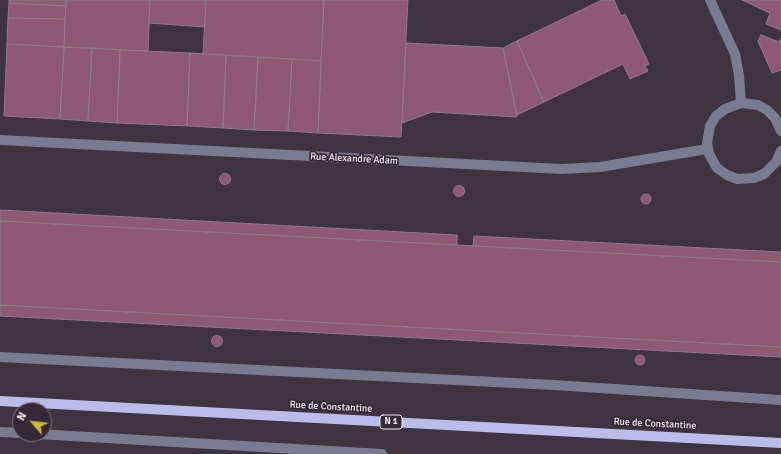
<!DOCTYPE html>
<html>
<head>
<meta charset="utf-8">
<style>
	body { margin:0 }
	#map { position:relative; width:781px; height:454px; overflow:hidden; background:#3e333f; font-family:Signika,sans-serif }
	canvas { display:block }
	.north { position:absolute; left:12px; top:402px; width:40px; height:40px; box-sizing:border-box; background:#342935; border:1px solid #807680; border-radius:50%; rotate:298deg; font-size:11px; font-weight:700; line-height:16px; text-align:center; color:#f1eaf1 }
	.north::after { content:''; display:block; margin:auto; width:14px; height:18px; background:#d2b635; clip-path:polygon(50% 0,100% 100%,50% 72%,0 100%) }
</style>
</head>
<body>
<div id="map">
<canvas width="781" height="454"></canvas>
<div class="north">N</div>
</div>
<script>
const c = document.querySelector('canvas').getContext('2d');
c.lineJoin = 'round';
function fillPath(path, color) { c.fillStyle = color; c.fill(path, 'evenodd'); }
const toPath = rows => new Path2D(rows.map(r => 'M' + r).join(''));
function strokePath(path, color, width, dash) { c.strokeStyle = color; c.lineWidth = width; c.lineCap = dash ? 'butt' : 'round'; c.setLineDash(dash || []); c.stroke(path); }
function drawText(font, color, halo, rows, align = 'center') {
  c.font = font + ' Signika,sans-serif'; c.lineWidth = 3.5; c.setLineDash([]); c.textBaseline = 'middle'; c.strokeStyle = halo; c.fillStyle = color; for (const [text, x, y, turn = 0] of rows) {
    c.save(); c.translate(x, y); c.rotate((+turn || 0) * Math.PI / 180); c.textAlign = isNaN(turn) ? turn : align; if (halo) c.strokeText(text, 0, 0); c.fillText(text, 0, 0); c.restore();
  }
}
const building = toPath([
	[9,0,66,0,66,6,9,3,9,0],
	[66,0,150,0,148,51,64,47,66,0],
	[150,0,206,0,205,27,149,23,150,0],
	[206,0,324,0,321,61,203,54,206,0],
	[324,0,408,0,401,137,318,133,324,0],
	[602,0,614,0,621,16,625,14,649,64,645,66,648,71,630,79,623,64,544,102,517,41,602,0],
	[742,0,781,0,781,30,766,24,770,13,742,0],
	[9,3,66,6,65,19,8,18,9,3],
	[8,18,65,19,64,47,7,44,8,18],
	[761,35,779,42,781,38,781,70,772,73,758,41,761,35],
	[517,41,544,102,517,115,503,48,517,41],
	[406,43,503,48,517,117,432,112,402,123,406,43],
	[7,44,64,47,60,119,4,116,7,44],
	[64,47,92,48,88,121,60,119,64,47],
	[92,48,120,50,117,123,88,121,92,48],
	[120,50,190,53,187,126,117,123,120,50],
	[190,53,226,55,223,128,187,126,190,53],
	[226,55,258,57,254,130,223,128,226,55],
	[258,57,292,59,288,131,254,130,258,57],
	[292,59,321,61,318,133,288,131,292,59],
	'219.5 179a5.5 5.5 0 1 1 11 0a5.5 5.5 0 1 1-11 0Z',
	'453.5 191a5.5 5.5 0 1 1 11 0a5.5 5.5 0 1 1-11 0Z',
	'641 199a5 5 0 1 1 10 0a5 5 0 1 1-10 0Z',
	[0,210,457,235,457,245,0,221,0,210],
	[0,221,781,262,781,347,0,305,0,221],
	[474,236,781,252,781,262,473,246,474,236],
	[0,305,781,347,781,357,0,316,0,305],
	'211.5 341a5.5 5.5 0 1 1 11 0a5.5 5.5 0 1 1-11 0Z',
	'635 360a5 5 0 1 1 10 0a5 5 0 1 1-10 0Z'
]);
fillPath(building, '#8e5971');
strokePath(building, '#907d85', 1);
strokePath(toPath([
	[710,0,735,54,739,75,741,103],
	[781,131,775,118,767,110,758,105,741,103,725,109,716,116,710,126,707,143,709,154,717,168,727,175,737,179,754,178,764,174,776,162,781,151],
	[0,140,562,169,600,167,707,149],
	[0,357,554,385,781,400],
	[0,432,20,433],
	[37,434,382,454]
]), '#797b91', 10);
strokePath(toPath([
	[0,401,781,443]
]), '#babdeb', 10);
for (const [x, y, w] of [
	[391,422,22]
]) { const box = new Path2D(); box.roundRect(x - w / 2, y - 7, w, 14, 3); c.fillStyle = '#342935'; c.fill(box); strokePath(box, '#f1eaf1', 1); }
drawText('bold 9px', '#f1eaf1', null, [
	["N 1",391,422]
]);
drawText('10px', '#f1eaf1', '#342935', [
	["Rue Alexandre Adam",354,159,3],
	["Rue de Constantine",331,407,3],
	["Rue de Constantine",655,424,3]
]);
</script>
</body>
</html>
